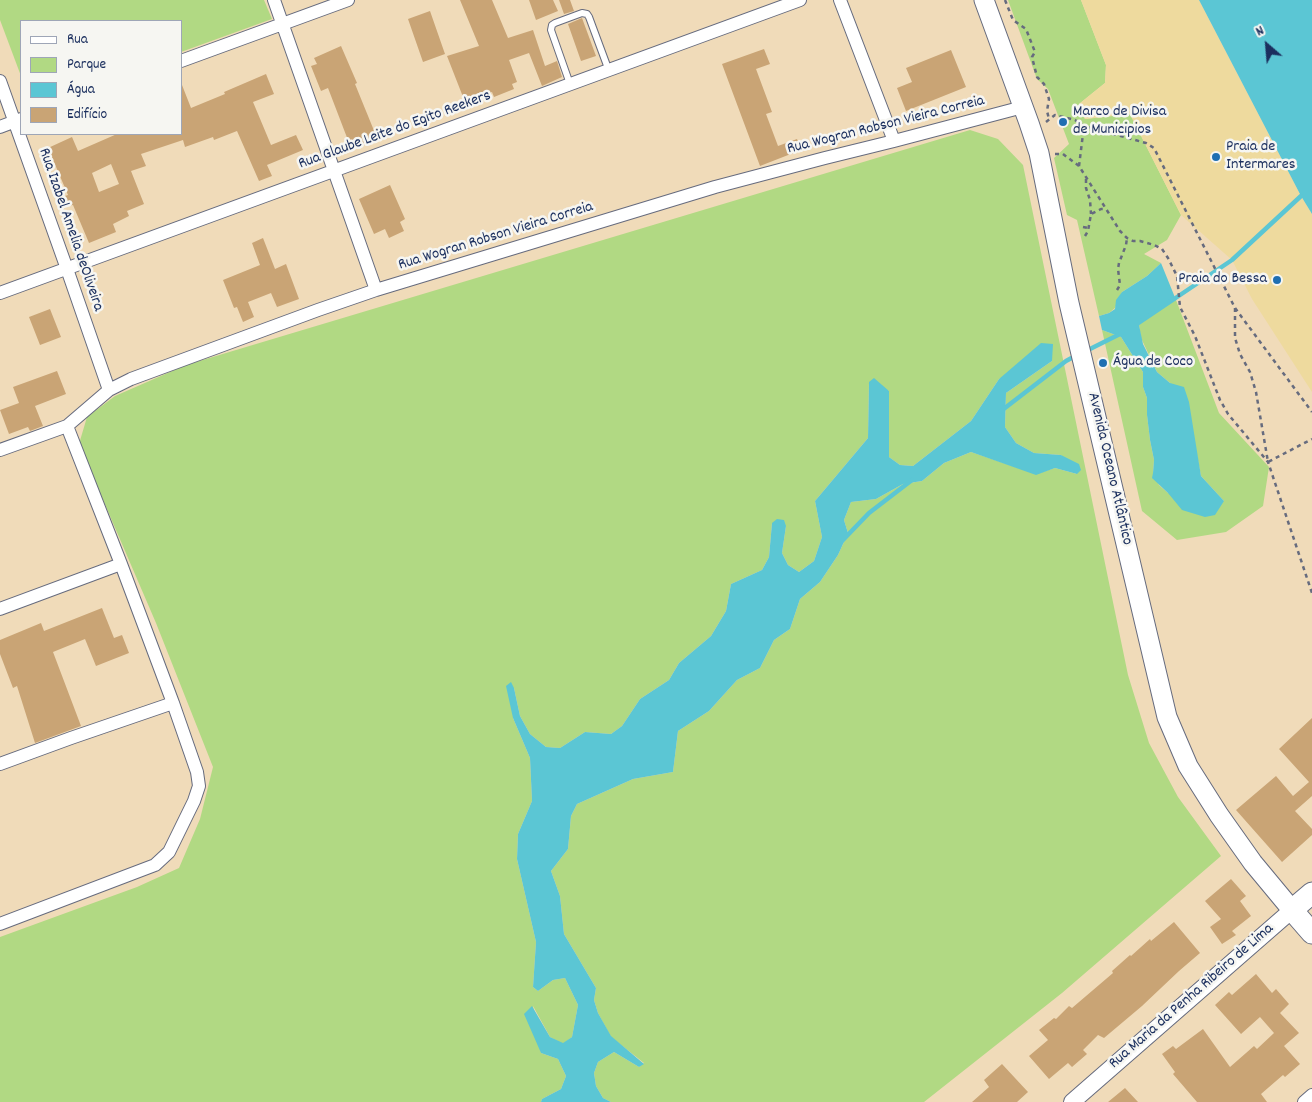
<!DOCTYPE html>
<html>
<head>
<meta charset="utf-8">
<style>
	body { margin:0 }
	#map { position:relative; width:1312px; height:1102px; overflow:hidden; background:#f0dbb9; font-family:Dekko,sans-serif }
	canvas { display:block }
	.legend { position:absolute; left:20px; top:20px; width:162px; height:115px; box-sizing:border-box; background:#f6f6f2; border:1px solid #9ea6b7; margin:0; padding:6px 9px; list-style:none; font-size:15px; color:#1b2f5e }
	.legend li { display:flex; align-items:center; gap:10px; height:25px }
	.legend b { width:25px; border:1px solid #9ea6b7 }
	.north { position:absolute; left:1242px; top:20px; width:50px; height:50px; -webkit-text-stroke:4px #f6f6f2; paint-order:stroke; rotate:333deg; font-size:14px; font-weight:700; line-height:20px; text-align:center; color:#1b2f5e }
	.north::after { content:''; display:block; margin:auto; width:18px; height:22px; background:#1b2f5e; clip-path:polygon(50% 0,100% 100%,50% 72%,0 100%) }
</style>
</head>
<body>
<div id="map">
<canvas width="1312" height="1102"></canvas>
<ul class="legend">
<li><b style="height:6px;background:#fff"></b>Rua</li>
<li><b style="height:14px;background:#b1d983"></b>Parque</li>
<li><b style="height:14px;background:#5bc6d4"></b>Água</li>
<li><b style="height:14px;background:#c9a475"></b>Edifício</li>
</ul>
<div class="north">N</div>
</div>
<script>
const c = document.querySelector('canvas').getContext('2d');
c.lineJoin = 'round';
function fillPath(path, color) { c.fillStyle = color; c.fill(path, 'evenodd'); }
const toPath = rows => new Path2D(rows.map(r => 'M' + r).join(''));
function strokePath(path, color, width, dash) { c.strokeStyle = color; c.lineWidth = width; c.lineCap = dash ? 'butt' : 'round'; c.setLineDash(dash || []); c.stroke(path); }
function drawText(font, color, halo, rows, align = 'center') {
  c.font = font + ' Dekko,sans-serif'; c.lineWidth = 5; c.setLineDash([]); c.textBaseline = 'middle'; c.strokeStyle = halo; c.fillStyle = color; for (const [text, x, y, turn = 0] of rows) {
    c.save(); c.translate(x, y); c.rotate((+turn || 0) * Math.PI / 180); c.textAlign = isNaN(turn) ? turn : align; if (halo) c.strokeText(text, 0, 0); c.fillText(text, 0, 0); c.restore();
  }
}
fillPath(toPath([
	[0,0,264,0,272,19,181,52,181,21,21,21,21,76,0,20],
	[1008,0,1081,0,1106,65,1105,83,1079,104,1085,119,1130,114,1181,215,1167,240,1144,254,1161,263,1147,276,1122,292,1115,308,1109,313,1099,316,1077,220,1067,215,1054,158,1069,144,1048,89,1037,79],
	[970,130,998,139,1023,165,1128,675,1149,743,1178,797,1221,856,1062,993,924,1102,611,1102,603,1098,596,1086,594,1073,598,1062,614,1052,639,1067,644,1063,611,1037,598,1013,594,1000,596,988,564,934,560,896,551,871,568,849,571,816,577,804,633,779,673,772,678,731,709,711,737,680,760,668,774,640,790,629,800,599,820,582,838,555,848,533,844,520,851,502,876,499,903,484,922,481,944,463,971,452,1036,474,1055,468,1077,474,1061,455,1034,453,1016,443,1005,427,1006,393,1052,361,999,379,971,421,913,466,900,465,889,457,889,391,869,382,868,438,815,501,822,537,814,561,799,572,788,565,782,553,786,526,772,523,769,557,762,570,731,584,726,611,711,636,679,663,669,680,640,699,622,726,611,734,585,732,560,748,546,747,530,734,520,716,514,688,513,718,530,758,532,801,518,834,517,859,536,942,533,987,538,991,553,980,565,978,578,1005,572,1037,563,1044,550,1037,533,1006,541,1053,558,1059,566,1076,561,1089,542,1099,541,1102,0,1102,0,937,137,887,179,868,200,819,213,767,156,623,79,444,87,417,115,396,186,365],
	[1176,300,1219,413,1269,467,1263,506,1226,532,1177,540,1142,511,1102,330,1121,337,1143,372,1143,387,1147,398,1147,415,1150,440,1154,460,1153,473,1159,485,1168,493,1224,501,1201,476,1196,450,1170,383,1157,372,1141,338,1139,325,1143,319,1156,310]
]), '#b1d983');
fillPath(toPath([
	[1081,0,1199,0,1301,196,1312,214,1312,392,1252,299,1232,260,1181,215,1130,114,1085,119,1079,104,1105,83,1106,65]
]), '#eeda9e');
fillPath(toPath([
	[1199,0,1312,0,1312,214,1301,196],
	[1161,263,1176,300,1156,310,1143,319,1139,325,1143,344,1157,372,1170,383,1184,387,1189,402,1201,476,1224,501,1215,515,1205,517,1182,510,1168,493,1152,478,1153,473,1154,460,1150,440,1147,415,1147,398,1143,387,1143,372,1121,337,1102,330,1099,316,1109,313,1115,309,1116,300,1122,292,1147,276],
	[1041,343,1053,344,1052,361,1006,393,1005,427,1016,443,1034,453,1061,455,1079,464,1081,470,1077,474,1055,468,1036,475,971,452,944,463,922,481,903,484,876,499,851,502,844,520,848,533,838,555,820,582,800,599,790,629,774,640,760,668,737,680,709,711,678,731,673,772,633,779,577,804,571,816,568,849,551,871,560,896,564,934,596,988,594,1000,598,1013,611,1036,644,1064,639,1067,614,1052,598,1062,594,1073,596,1086,603,1098,611,1102,541,1102,542,1099,561,1089,566,1076,558,1059,541,1053,524,1014,532,1006,550,1037,563,1043,572,1037,578,1005,565,978,553,980,538,991,533,987,536,942,517,859,518,834,532,801,530,758,513,718,506,686,511,682,514,688,520,716,530,734,546,747,560,748,585,732,611,734,622,726,640,699,669,680,679,663,711,636,726,611,731,584,762,570,769,557,772,523,777,519,784,520,786,526,782,553,788,565,799,572,814,561,822,537,815,501,868,438,869,382,874,378,889,391,889,457,900,465,913,466,971,421,999,379]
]), '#5bc6d4');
strokePath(toPath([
	[1137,324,1232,260,1301,196],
	[1086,351,1122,333],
	[1001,411,1066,361,1077,355],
	[842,541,869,513,912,480]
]), '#5bc6d4', 4.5);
fillPath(toPath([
	[460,0,492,0,508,38,533,30,545,66,557,61,562,77,542,86,529,53,509,60,517,82,512,84,514,89,494,97,492,92,465,102,447,56,479,46],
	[529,0,553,0,558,11,536,20],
	[559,0,570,0,574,11,564,14],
	[430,11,445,54,423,62,408,19],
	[582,18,596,56,581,61,568,24],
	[341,46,357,83,355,84,377,138,351,148,328,88,321,91,311,66,317,64,314,58],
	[764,49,770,64,756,69,772,112,766,114,778,146,797,139,801,150,760,166,722,64],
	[951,50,966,87,906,111,897,88,912,82,906,68],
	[266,74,274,94,253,102,271,145,296,135,303,150,267,165,272,176,259,181,237,131,214,140,213,137,185,147,183,140,141,154,146,166,131,171,144,204,127,211,129,216,113,224,116,232,89,243,73,205,69,206,65,196,68,195,48,148,72,137,78,151,117,134,181,134,181,85,182,85,191,108,225,94,224,92],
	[111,164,119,184,99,192,92,173],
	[390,185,405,219,400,222,404,231,389,238,385,229,374,234,359,199],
	[263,238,275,269,286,264,299,299,277,307,271,293,248,302,254,317,243,322,237,307,234,308,223,280,260,265,252,243],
	[50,309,61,337,40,345,29,317],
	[57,371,66,394,35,406,43,426,30,431,28,427,9,434,0,410,19,403,13,387],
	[102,608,114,638,122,635,129,653,96,666,85,639,53,652,81,726,35,743,17,686,13,688,0,654,0,640,41,623,44,631],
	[1312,718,1312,796,1295,811,1312,829,1312,835,1282,862,1236,810,1276,776,1293,796,1309,782,1279,749],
	[1231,879,1246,896,1240,901,1251,916,1232,931,1236,935,1222,944,1210,927,1221,919,1205,901],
	[1174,922,1200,953,1179,971,1142,1006,1104,1038,1098,1035,1083,1050,1087,1054,1072,1067,1068,1063,1049,1079,1029,1056,1048,1040,1039,1030,1054,1018,1056,1019,1069,1006,1072,1008,1113,973,1112,971,1130,955,1131,956,1150,939,1151,941],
	[1256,974,1272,993,1276,989,1289,1004,1280,1013,1299,1033,1284,1046,1300,1064,1285,1077,1283,1075,1261,1094,1267,1102,1197,1102,1173,1074,1175,1072,1162,1054,1173,1046,1176,1049,1203,1029,1230,1067,1254,1046,1257,1049,1274,1033,1260,1017,1241,1034,1215,1005,1229,992,1232,995],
	[1002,1064,1028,1092,1017,1102,972,1102,989,1087,984,1080],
	[1125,1088,1138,1102,1108,1102]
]), '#c9a475');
const service = toPath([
	[570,84,551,30,552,25,555,23,582,13,587,14,589,17,609,71]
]);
const minor = toPath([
	[274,0,376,290],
	[840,0,894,141],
	[181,61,348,0],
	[0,81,67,269,109,390],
	[0,127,21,119],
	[0,293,800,0],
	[0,450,67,426,109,390,131,379,318,310,376,290,715,187,825,158,894,141,1023,107],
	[0,609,121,564],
	[0,764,71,738,173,703],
	[0,924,155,865,169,852,194,801,199,786,197,772,173,703,121,564,67,426],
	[1304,1102,1312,1095]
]);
const tertiary = toPath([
	[1072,1102,1292,910]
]);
const secondary = toPath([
	[984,0,1029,123,1039,153,1069,303,1167,717,1188,766,1219,815,1253,863,1292,910]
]);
const primary = toPath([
	[1312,893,1292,910,1312,933]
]);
strokePath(service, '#666b7e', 8);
strokePath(minor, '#666b7e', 14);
strokePath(tertiary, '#666b7e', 18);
strokePath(secondary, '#666b7e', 21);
strokePath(primary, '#666b7e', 23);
strokePath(toPath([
	[1005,0,1013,20,1026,29,1035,52,1032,57,1037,77,1044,84,1049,99,1047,111,1049,119],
	[1046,122,1055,115,1075,120,1084,126,1146,143,1154,148,1235,308,1312,412],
	[1055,154,1063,154,1079,166,1120,231,1127,238,1133,241,1140,241,1154,245,1162,249,1168,258,1177,276,1180,307,1195,336,1220,400,1228,414,1268,462,1312,593],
	[1079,166,1084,126],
	[1086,179,1086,188,1090,200,1091,214],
	[1083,227,1088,228],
	[1085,236,1088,231,1091,214,1101,209,1106,209],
	[1117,290,1120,285,1118,269,1119,263,1126,245,1127,238],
	[1235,308,1235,338,1240,354,1250,372,1256,392,1268,462,1312,439]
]), '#666b7e', 2.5, [4, 4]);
strokePath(service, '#fff', 6);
strokePath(minor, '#fff', 12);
strokePath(tertiary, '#fff', 16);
strokePath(secondary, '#fff', 19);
strokePath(primary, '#fff', 21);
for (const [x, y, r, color] of [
	[1063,122,5,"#1f6fb2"],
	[1216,157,5,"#1f6fb2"],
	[1277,280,5,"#1f6fb2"],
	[1103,363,5,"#1f6fb2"]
]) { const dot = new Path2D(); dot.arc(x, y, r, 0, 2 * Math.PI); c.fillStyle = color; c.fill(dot); strokePath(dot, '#f6f6f2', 2); }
drawText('16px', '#1b2f5e', '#f6f6f2', [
	["Marco de Divisa",1073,113],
	["de Municipios",1073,131],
	["Praia de",1226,148],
	["Intermares",1226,166],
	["Praia do Bessa",1267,280,"right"],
	["Água de Coco",1113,363]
], 'left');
drawText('16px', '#1b2f5e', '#f6f6f2', [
	["Rua Wogran Robson Vieira Correia",886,126,-14],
	["Rua Glaube Leite do Egito Reekers",395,131,-20],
	["Rua Izabel Amelia deOliveira",70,230,71],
	["Rua Wogran Robson Vieira Correia",496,237,-17],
	["Avenida Oceano Atlântico",1109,469,77],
	["Rua Maria da Penha Ribeiro de Lima",1192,997,-41]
]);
</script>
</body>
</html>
